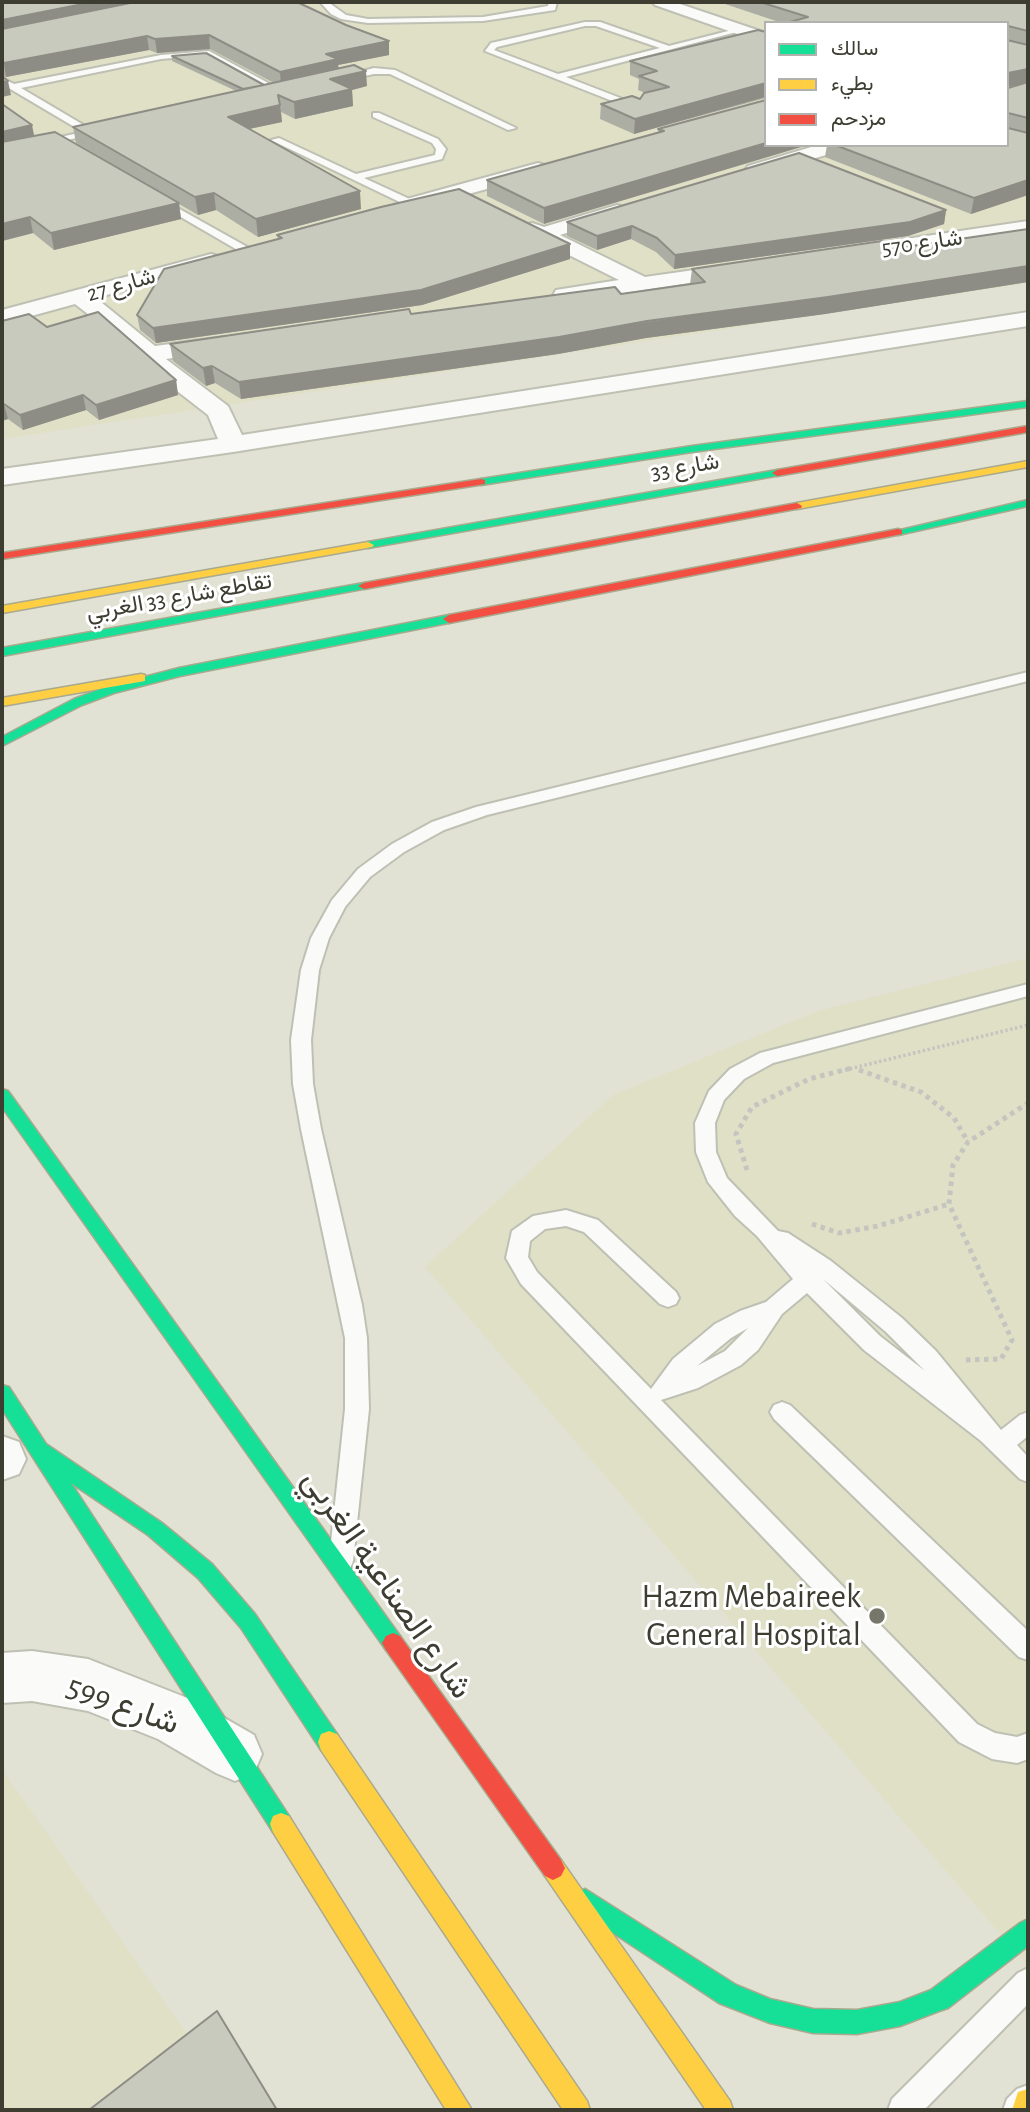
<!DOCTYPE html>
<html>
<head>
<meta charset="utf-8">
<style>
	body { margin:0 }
	#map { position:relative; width:1030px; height:2112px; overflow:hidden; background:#e1e2d3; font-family:"Alegreya Sans",Vazirmatn,sans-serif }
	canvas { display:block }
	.frame { position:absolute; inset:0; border:4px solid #3d3d32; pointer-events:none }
	.legend { position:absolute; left:764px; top:21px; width:245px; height:126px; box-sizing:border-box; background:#fff; border:2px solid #b1b1ad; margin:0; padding:9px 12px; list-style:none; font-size:21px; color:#3d3d32 }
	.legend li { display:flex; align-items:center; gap:14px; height:35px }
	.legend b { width:35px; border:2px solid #b1b1ad }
</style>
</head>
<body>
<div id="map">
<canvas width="1030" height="2112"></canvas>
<div class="frame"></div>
<ul class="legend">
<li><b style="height:9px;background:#16e098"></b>سالك</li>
<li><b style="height:9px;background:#ffcf43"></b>بطيء</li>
<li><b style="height:9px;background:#f24e42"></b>مزدحم</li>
</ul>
</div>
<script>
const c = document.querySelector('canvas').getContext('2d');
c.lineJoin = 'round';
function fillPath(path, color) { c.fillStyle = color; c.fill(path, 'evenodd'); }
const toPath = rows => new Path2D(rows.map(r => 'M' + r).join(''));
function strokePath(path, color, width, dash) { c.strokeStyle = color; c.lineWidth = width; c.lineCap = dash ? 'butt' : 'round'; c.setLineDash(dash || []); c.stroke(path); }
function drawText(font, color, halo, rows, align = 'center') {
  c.font = font + ' "Alegreya Sans",Vazirmatn,sans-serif'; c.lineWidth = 6; c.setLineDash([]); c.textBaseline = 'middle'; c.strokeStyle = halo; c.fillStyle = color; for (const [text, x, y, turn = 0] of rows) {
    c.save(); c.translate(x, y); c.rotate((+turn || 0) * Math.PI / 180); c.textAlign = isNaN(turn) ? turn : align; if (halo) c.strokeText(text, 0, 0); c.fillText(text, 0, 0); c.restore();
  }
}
fillPath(toPath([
	[2,2,1028,2,1028,283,2,439],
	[766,23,1007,23,1007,145,766,145],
	[1028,958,1028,1966,425,1267,613,1095,818,1011],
	[2,1769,240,2110,2,2110]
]), '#dfe0c6');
const lane = toPath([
	[320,2,328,2,346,15,368,19,483,17,548,6,549,2,557,2,555,10,483,21,368,23,341,19,331,14,320,2],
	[585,22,600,22,669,46,740,28,744,30,566,77,641,106,641,110,638,111,485,51,491,43,585,22],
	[585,26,596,26,660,48,558,74,494,50,497,47,585,26],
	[209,51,283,91,276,93,207,55,161,59,21,88,92,130,100,128,105,131,2,156,2,150,83,132,2,84,2,78,14,84,161,55,209,51],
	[374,68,395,70,516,128,508,130,390,74,374,74,341,81,337,78,374,68],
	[373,113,379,113,438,139,446,149,442,159,364,178,416,202,416,206,408,206,271,140,279,138,356,174,435,155,436,149,432,143,373,117,373,113],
	[158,197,249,248,250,250,241,252,155,202,153,200,158,197],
	[1028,672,1028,681,487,815,444,830,404,852,370,877,345,907,329,938,319,970,311,1040,313,1084,321,1129,362,1305,367,1338,369,1409,353,1561,350,1569,341,1572,332,1569,329,1561,345,1409,345,1338,301,1129,293,1084,291,1040,301,970,311,938,332,900,358,869,392,844,432,822,476,807,1028,672],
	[1028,984,1028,996,773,1063,744,1079,724,1100,715,1123,716,1152,727,1178,778,1231,788,1233,831,1261,902,1318,936,1351,1001,1430,1020,1415,1028,1412,1028,1436,1017,1445,1028,1457,1028,1482,1020,1479,981,1441,864,1350,807,1293,782,1314,758,1350,741,1365,698,1388,661,1400,977,1724,995,1733,1017,1737,1028,1733,1028,1759,1017,1763,992,1759,959,1742,521,1284,506,1258,512,1231,533,1216,566,1210,598,1220,676,1292,679,1298,676,1304,668,1307,660,1304,584,1232,566,1226,545,1229,530,1241,528,1257,537,1272,651,1389,673,1359,715,1324,740,1311,766,1302,793,1279,757,1236,735,1216,708,1182,696,1152,695,1123,709,1091,730,1069,760,1053,1028,984],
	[823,1279,886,1332,925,1371,880,1336,823,1279],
	[748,1328,725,1351,697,1366,731,1338,748,1328],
	[782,1402,790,1405,1028,1631,1028,1660,1019,1657,774,1419,770,1412,774,1405,782,1402],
	[1028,1968,1028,2004,924,2110,888,2110,892,2099,1018,1973,1028,1968],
	[1028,2085,1028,2110,1003,2110,1007,2099,1017,2089,1028,2085]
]);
const street = toPath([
	[652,2,674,2,766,33,766,44,655,5,652,2],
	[818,145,848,145,846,149,755,176,745,170,748,166,818,145],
	[538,163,545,165,548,169,545,173,410,210,403,208,400,204,403,200,538,163],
	[617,205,624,207,627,211,624,215,560,235,645,277,743,263,751,264,754,269,751,274,743,275,564,302,556,300,553,295,556,290,619,280,525,233,522,229,525,225,532,223,544,227,617,205],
	[1028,221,1028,233,831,262,824,260,821,256,824,252,831,250,1028,221],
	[211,254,218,256,222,260,218,264,96,298,155,346,224,337,232,339,235,344,232,349,166,359,228,406,242,435,1028,312,1028,326,233,452,2,485,2,469,218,439,208,415,154,373,130,347,75,304,2,324,2,310,211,254],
	[2,1436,19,1442,26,1459,19,1474,2,1480,2,1436],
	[32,1651,88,1659,195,1701,254,1735,262,1754,254,1773,235,1781,216,1773,158,1739,88,1711,32,1701,2,1703,2,1653,32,1651]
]);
const fast = toPath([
	[1028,401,1028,407,692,452,481,485,476,482,481,479,692,446,1028,401],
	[777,470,781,471,781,475,368,548,362,545,368,542,777,470],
	[1028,500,1028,506,898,535,892,532,1028,500],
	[364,583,368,584,368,588,2,656,2,648,364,583],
	[449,615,455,619,453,622,180,676,114,693,82,705,2,746,2,737,74,699,106,687,179,668,449,615],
	[2,1089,8,1091,400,1636,404,1643,400,1650,393,1653,386,1650,2,1107,2,1089],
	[2,1385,9,1387,46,1444,162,1523,212,1564,255,1614,337,1734,340,1742,337,1750,329,1753,321,1750,241,1628,198,1578,148,1535,71,1483,289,1816,292,1824,289,1832,281,1835,273,1832,2,1409,2,1385],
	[585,1889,736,1985,770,1999,813,2009,857,2010,900,2002,931,1990,1020,1923,1028,1919,1028,1946,948,2008,939,2011,900,2026,857,2034,813,2033,770,2023,719,2003,577,1909,573,1901,577,1893,585,1889]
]);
const slow = toPath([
	[1028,461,1028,467,797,509,792,506,797,503,1028,461],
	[368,542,374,545,372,547,2,613,2,606,368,542],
	[141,674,145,675,145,681,2,706,2,698,141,674],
	[329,1731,337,1734,587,2101,590,2110,563,2110,321,1750,318,1742,321,1734,329,1731],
	[281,1813,289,1816,472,2110,446,2110,273,1832,270,1824,273,1816,281,1813],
	[553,1856,561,1860,730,2101,733,2110,706,2110,545,1876,541,1868,545,1860,553,1856],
	[1028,2089,1028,2110,1012,2110,1018,2092,1028,2089]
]);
const jam = toPath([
	[1028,426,1028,432,777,476,772,473,777,470,1028,426],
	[481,479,485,480,485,484,2,559,2,553,481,479],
	[797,503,802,506,801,508,364,589,358,586,364,583,797,503],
	[898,529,902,530,902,534,449,623,443,619,449,615,898,529],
	[393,1633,400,1636,561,1860,565,1868,561,1876,553,1880,545,1876,386,1650,382,1643,386,1636,393,1633]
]);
strokePath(lane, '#bfc0b4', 4);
strokePath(street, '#bfc0b4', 4);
strokePath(fast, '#a9a98e', 3);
strokePath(slow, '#a9a98e', 3);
strokePath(jam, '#a9a98e', 3);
strokePath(toPath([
	[845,1070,1028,1025]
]), '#c5c5c0', 3.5, [2.5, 2.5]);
strokePath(toPath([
	[859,1070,921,1092,954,1118,968,1142],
	[747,1170,736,1134,752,1107,809,1079,852,1068],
	[812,1224,839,1233,878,1226,949,1204],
	[966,1360,1001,1359,1012,1340,949,1204,953,1165,968,1142,1028,1103]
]), '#c5c5c0', 5, [4.5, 4.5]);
fillPath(lane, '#fafbf8');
fillPath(street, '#fafbf8');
fillPath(fast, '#16e098');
fillPath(slow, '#ffcf43');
fillPath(jam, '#f24e42');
fillPath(toPath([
	[2,2,389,55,338,65,339,68,367,86,352,90,353,106,295,119,281,112,282,122,249,129,361,209,258,237,216,210,198,215,179,204,181,219,54,250,33,233,2,241,2,104,34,136,137,179,76,143,73,127,236,91,172,61,172,56,264,85,274,83,210,49,157,53,149,50,6,77,2,76],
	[719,2,1028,2,1028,82,1008,87,1008,88,1028,82,1028,195,971,214,825,157,827,145,1007,145,1007,23,782,23],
	[766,32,766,98,634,134,600,119,601,104,640,99,645,93,638,90,639,79,630,75,630,61],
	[766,100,544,224,487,196,487,180,658,133,658,129],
	[946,210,944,224,908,236,674,269,656,252,631,239,597,250,567,236,567,222],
	[1028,229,1028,282,825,314,646,338,558,354,241,399,215,383,206,386,173,361,170,344,411,314,621,294,690,284,692,269,884,250],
	[277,235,570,259,422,305,156,343,140,330,137,315,278,239],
	[2,321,47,327,176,380,178,395,99,420,86,410,23,430,8,419,2,421]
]), '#adaea3');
fillPath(toPath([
	[93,2,161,2,2,34,2,20],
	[209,35,210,49,157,53,155,39],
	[147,36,149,50,6,77,4,63],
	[389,41,389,55,338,65,339,73,281,86,280,72,326,54],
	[1028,69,1028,82,1007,87,1008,73],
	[366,71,367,86,352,90,353,106,295,119,294,102,330,79],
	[8,81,11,95,2,97,2,82],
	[766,83,765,97,634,134,635,119],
	[280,105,282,122,230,133,228,117],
	[32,125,35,140,2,147,2,132],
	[766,143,766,145,808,145,544,224,544,208],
	[1028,180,1028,195,971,214,974,198],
	[360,191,361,209,258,237,256,219],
	[214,193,216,210,198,215,195,197],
	[179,203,181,219,54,250,51,233],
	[946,210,944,224,908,236,674,269,675,255],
	[30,217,33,233,2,241,2,224],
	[632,226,631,239,597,250,597,236],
	[570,244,570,259,422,305,156,343,153,328],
	[1028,266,1028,282,825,314,646,338,558,354,241,399,239,382],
	[212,366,215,383,206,386,203,368],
	[176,380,178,395,99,420,96,405],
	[83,395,86,410,23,430,20,415],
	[2,404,4,404,8,419,2,421]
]), '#8d8d85');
const building = toPath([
	[2,2,93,2,2,20,2,2],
	[135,2,297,2,346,25,389,41,326,54,338,59,280,72,209,35,155,39,147,36,4,63,2,62,2,29,135,2],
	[760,2,1028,2,1028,31,1008,26,1007,40,1028,45,1028,69,1008,73,1008,88,1028,82,1028,118,1008,113,1008,128,1028,133,1028,180,974,198,835,145,1007,145,1007,23,786,23,808,17,760,2],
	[758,30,766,32,766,83,635,119,601,104,632,96,640,99,644,93,669,87,639,76,657,71,630,61,758,30],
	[206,53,264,85,243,89,172,56,206,53],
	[354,65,366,71,330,79,352,89,294,102,278,95,280,105,228,117,360,191,256,219,214,193,195,197,73,127,354,65],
	[2,76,8,81,2,82,2,76],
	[766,100,766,143,544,208,487,180,664,131,658,129,766,100],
	[2,104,32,125,2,132,2,104],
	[55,132,179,203,51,233,30,217,2,224,2,142,55,132],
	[799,153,946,210,910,222,675,255,657,238,632,226,597,236,567,222,799,153],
	[459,189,570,244,421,290,153,328,137,315,164,269,282,238,277,235,381,207,459,189],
	[1028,229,1028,266,828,297,647,321,559,337,239,382,212,366,203,368,170,344,409,309,411,314,615,287,621,294,705,282,692,269,882,241,884,250,1028,229],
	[98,312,176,380,96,405,83,395,20,415,4,404,2,404,2,321,29,314,47,327,98,312],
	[217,2011,277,2110,89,2110,217,2011]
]);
fillPath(building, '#c9cabe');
strokePath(building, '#8d8d85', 2);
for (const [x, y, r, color] of [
	[877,1616,9,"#76776a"]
]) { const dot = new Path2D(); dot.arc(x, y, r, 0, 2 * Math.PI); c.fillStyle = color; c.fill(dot); strokePath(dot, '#fff', 2.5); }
drawText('23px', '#3d3d32', '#fff', [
	["شارع 570",922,243,-8],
	["شارع 27",121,285,-16],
	["شارع 33",685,467,-10],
	["تقاطع شارع 33 الغربي",179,597,-10]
]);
drawText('33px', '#3d3d32', '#fff', [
	["شارع الصناعية الغربي",387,1584,55],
	["شارع 599",123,1705,20]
]);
drawText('33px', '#3d3d32', '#fff', [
	["Hazm Mebaireek",861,1597],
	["General Hospital",861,1635]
], 'right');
</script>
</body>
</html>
